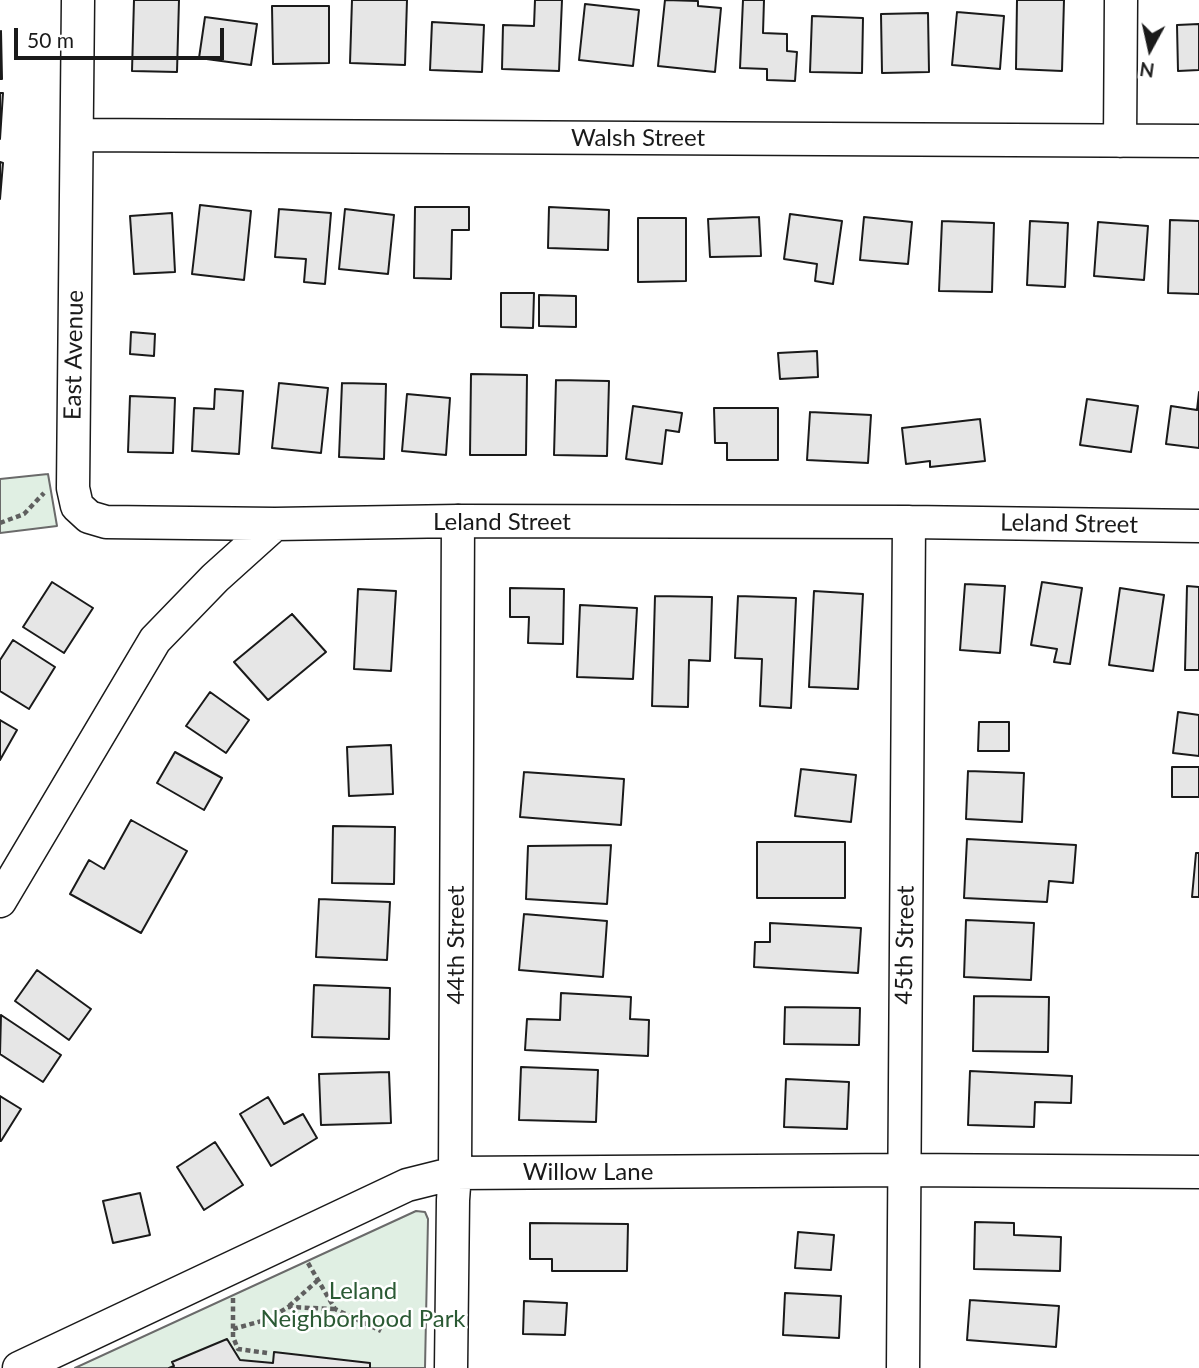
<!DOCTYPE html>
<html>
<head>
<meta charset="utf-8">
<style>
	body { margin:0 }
	#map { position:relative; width:1199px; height:1368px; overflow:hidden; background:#fff; font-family:Lato,sans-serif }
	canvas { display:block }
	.north { position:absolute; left:1115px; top:14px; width:70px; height:70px; -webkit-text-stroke:5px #fff; paint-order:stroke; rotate:188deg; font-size:19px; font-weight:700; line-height:28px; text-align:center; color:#1a1a1a }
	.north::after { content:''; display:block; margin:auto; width:24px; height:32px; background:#1a1a1a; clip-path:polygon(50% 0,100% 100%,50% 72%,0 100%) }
	.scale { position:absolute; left:14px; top:28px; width:210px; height:32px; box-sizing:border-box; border:4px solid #1a1a1a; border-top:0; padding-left:9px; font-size:21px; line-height:24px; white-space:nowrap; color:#1a1a1a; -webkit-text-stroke:5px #fff; paint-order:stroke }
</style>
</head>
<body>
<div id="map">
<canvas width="1199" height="1368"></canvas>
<div class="north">N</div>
<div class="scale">50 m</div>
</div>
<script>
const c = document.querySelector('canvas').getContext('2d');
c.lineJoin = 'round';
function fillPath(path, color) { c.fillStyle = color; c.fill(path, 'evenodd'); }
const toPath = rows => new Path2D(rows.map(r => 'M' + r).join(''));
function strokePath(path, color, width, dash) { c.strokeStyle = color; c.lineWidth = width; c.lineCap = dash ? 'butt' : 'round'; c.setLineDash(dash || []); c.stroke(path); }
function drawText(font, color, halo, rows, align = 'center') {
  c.font = font + ' Lato,sans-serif'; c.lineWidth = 5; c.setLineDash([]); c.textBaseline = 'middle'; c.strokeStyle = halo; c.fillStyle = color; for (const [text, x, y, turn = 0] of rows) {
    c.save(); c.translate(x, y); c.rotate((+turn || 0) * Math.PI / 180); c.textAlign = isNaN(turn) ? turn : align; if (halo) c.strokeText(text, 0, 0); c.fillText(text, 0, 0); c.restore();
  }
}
const green = toPath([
	[48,474,57,526,0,533,0,479,48,474],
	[416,1211,425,1212,428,1219,425,1368,75,1368,416,1211]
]);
fillPath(green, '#e0efe3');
strokePath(green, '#6a6a6a', 2);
const building = toPath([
	[134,0,179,0,177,72,132,71,134,0],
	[352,0,407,0,405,65,350,63,352,0],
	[535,0,562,0,559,71,502,69,503,25,534,26,535,0],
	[665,0,698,1,698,6,721,8,715,72,658,66,665,0],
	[743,0,764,0,763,33,787,34,787,51,797,52,795,81,767,80,767,69,740,68,743,0],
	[1017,0,1064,0,1062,71,1016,69,1017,0],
	[585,4,639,10,633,66,579,60,585,4],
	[272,6,329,6,329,63,273,64,272,6],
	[957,12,1004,16,1000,69,952,65,957,12],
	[928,13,929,72,882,73,881,14,928,13],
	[812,16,863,18,862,73,810,72,812,16],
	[205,17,257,24,251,65,199,58,205,17],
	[432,22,484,25,482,72,430,70,432,22],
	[1199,24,1199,70,1178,71,1177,25,1199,24],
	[1,31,2,79,0,79,0,32,1,31],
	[0,93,3,93,0,139,0,93],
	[0,162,3,163,0,199,0,162],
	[200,205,251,211,244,280,192,274,200,205],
	[415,207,469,207,469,230,452,230,451,279,414,278,415,207],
	[549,207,609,210,608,250,548,248,549,207],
	[279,209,331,213,325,284,304,282,306,259,275,257,279,209],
	[345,209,394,215,388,274,339,269,345,209],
	[172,213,175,272,134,274,130,216,172,213],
	[790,214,842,221,833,284,815,281,817,264,784,259,790,214],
	[759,217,761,256,710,257,708,219,759,217],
	[864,217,912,222,908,264,860,260,864,217],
	[638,218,686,218,686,281,638,282,638,218],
	[1170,220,1199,221,1199,294,1168,293,1170,220],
	[942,221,994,223,992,292,939,291,942,221],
	[1030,221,1068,223,1065,287,1027,285,1030,221],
	[1098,222,1148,226,1144,280,1094,276,1098,222],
	[501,293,534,293,533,328,501,327,501,293],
	[539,295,576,296,576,327,539,326,539,295],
	[131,332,155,334,154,356,130,354,131,332],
	[817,351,818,377,780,379,778,353,817,351],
	[471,374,527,375,526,455,470,455,471,374],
	[556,380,609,381,607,456,554,455,556,380],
	[279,383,328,388,321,453,272,448,279,383],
	[342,383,386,384,384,459,339,457,342,383],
	[215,389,243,391,239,454,192,451,194,408,214,409,215,389],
	[1199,392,1199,448,1166,444,1171,406,1197,410,1199,392],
	[407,394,450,398,446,455,402,451,407,394],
	[130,396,175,398,173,453,128,452,130,396],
	[1087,399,1138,406,1131,452,1080,445,1087,399],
	[633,406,682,413,679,432,666,430,662,464,626,459,633,406],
	[714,408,778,408,778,460,727,460,727,443,715,443,714,408],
	[810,412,871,415,868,463,807,460,810,412],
	[980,419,985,461,930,467,930,461,906,464,902,428,980,419],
	[52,582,93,608,64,653,23,627,52,582],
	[1042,582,1082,588,1070,664,1054,662,1057,649,1031,645,1042,582],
	[965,584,1005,586,1000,653,960,650,965,584],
	[1187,586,1199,587,1199,670,1185,670,1187,586],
	[510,588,564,589,563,644,528,643,529,617,510,617,510,588],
	[1120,588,1164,595,1153,671,1109,665,1120,588],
	[358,589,396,591,391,671,354,669,358,589],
	[814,591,863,594,858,689,809,687,814,591],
	[655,596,712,597,710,661,689,660,688,707,652,706,655,596],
	[738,596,796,598,791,708,760,706,762,659,735,658,738,596],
	[580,605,637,608,633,679,577,677,580,605],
	[292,614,326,652,268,700,234,662,292,614],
	[13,640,55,667,29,709,0,691,0,660,13,640],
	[210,692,249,720,226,753,186,726,210,692],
	[1178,712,1199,715,1199,756,1173,753,1178,712],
	[0,720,17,730,0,760,0,720],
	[979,722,1009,722,1009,751,978,751,979,722],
	[391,745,393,794,349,796,347,747,391,745],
	[175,752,222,778,204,810,157,783,175,752],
	[1172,767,1199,767,1199,797,1172,797,1172,767],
	[801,769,856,775,851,822,795,816,801,769],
	[968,771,1024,773,1022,822,966,819,968,771],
	[524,772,624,779,621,825,520,817,524,772],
	[131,820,187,851,141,933,70,894,89,860,104,869,131,820],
	[333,826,395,827,394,884,332,883,333,826],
	[967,839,1076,845,1073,883,1049,881,1047,902,964,898,967,839],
	[757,842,845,842,845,898,757,898,757,842],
	[611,845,607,904,526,899,528,846,611,845],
	[1196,853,1199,853,1199,897,1192,897,1196,853],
	[319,899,390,902,387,960,316,957,319,899],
	[524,914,607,921,603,977,519,970,524,914],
	[966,920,1034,923,1031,980,964,977,966,920],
	[770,923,861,928,858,973,754,967,755,942,770,942,770,923],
	[37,970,91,1009,69,1040,15,1001,37,970],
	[314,985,390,988,389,1039,312,1037,314,985],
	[561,993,631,997,630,1019,649,1020,648,1056,525,1050,527,1019,560,1020,561,993],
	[974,996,1049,997,1048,1052,973,1051,974,996],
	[785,1007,860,1008,859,1045,784,1044,785,1007],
	[1,1015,61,1055,43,1082,0,1054,1,1015],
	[521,1067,598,1070,596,1122,519,1120,521,1067],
	[970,1071,1072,1076,1071,1103,1035,1102,1034,1127,968,1125,970,1071],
	[389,1072,391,1123,321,1125,319,1074,389,1072],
	[786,1079,849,1082,847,1129,784,1127,786,1079],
	[0,1096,21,1109,1,1141,0,1141,0,1096],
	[268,1097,284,1124,303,1114,317,1138,271,1166,240,1114,268,1097],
	[215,1142,243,1185,204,1210,177,1167,215,1142],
	[140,1193,150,1235,113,1243,103,1201,140,1193],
	[975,1222,1014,1223,1014,1235,1061,1237,1060,1271,974,1269,975,1222],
	[530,1223,628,1224,627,1271,552,1271,552,1259,530,1259,530,1223],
	[798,1232,834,1235,831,1270,795,1268,798,1232],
	[785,1293,841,1296,839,1338,783,1335,785,1293],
	[970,1300,1059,1306,1056,1347,967,1340,970,1300],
	[524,1301,567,1303,565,1335,523,1334,524,1301],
	[227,1339,240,1360,273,1363,274,1352,370,1363,370,1368,169,1368,174,1366,172,1362,227,1339]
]);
fillPath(building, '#e6e6e6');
strokePath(building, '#1a1a1a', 2);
const minor = toPath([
	[78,0,73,488,77,506,89,517,106,522,275,524,458,521,909,522,1199,526],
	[77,135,1199,141],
	[1120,141,1121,0],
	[0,901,155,640,215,578,275,524],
	[19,1368,407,1185,455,1173,903,1170,1199,1172],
	[451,1368,453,1200,455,1173,458,521],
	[903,1368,909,522]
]);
strokePath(minor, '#1a1a1a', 35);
strokePath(toPath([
	[0,523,24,514,44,493],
	[308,1263,335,1309,381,1331],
	[233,1298,233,1337,238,1349,267,1353],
	[289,1306,317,1281],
	[233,1329,269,1319,288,1307,334,1309]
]), '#5f5f5f', 4.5, [5, 3.5]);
strokePath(minor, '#fff', 32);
drawText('24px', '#1a1a1a', '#fff', [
	["Walsh Street",638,138],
	["East Avenue",74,355,-89],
	["Leland Street",502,522],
	["Leland Street",1069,524,1],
	["44th Street",456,945,-90],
	["45th Street",905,945,-89],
	["Willow Lane",588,1172]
]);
drawText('24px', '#2b5a34', '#fff', [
	["Leland",363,1291],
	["Neighborhood Park",363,1319]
]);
</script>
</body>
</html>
